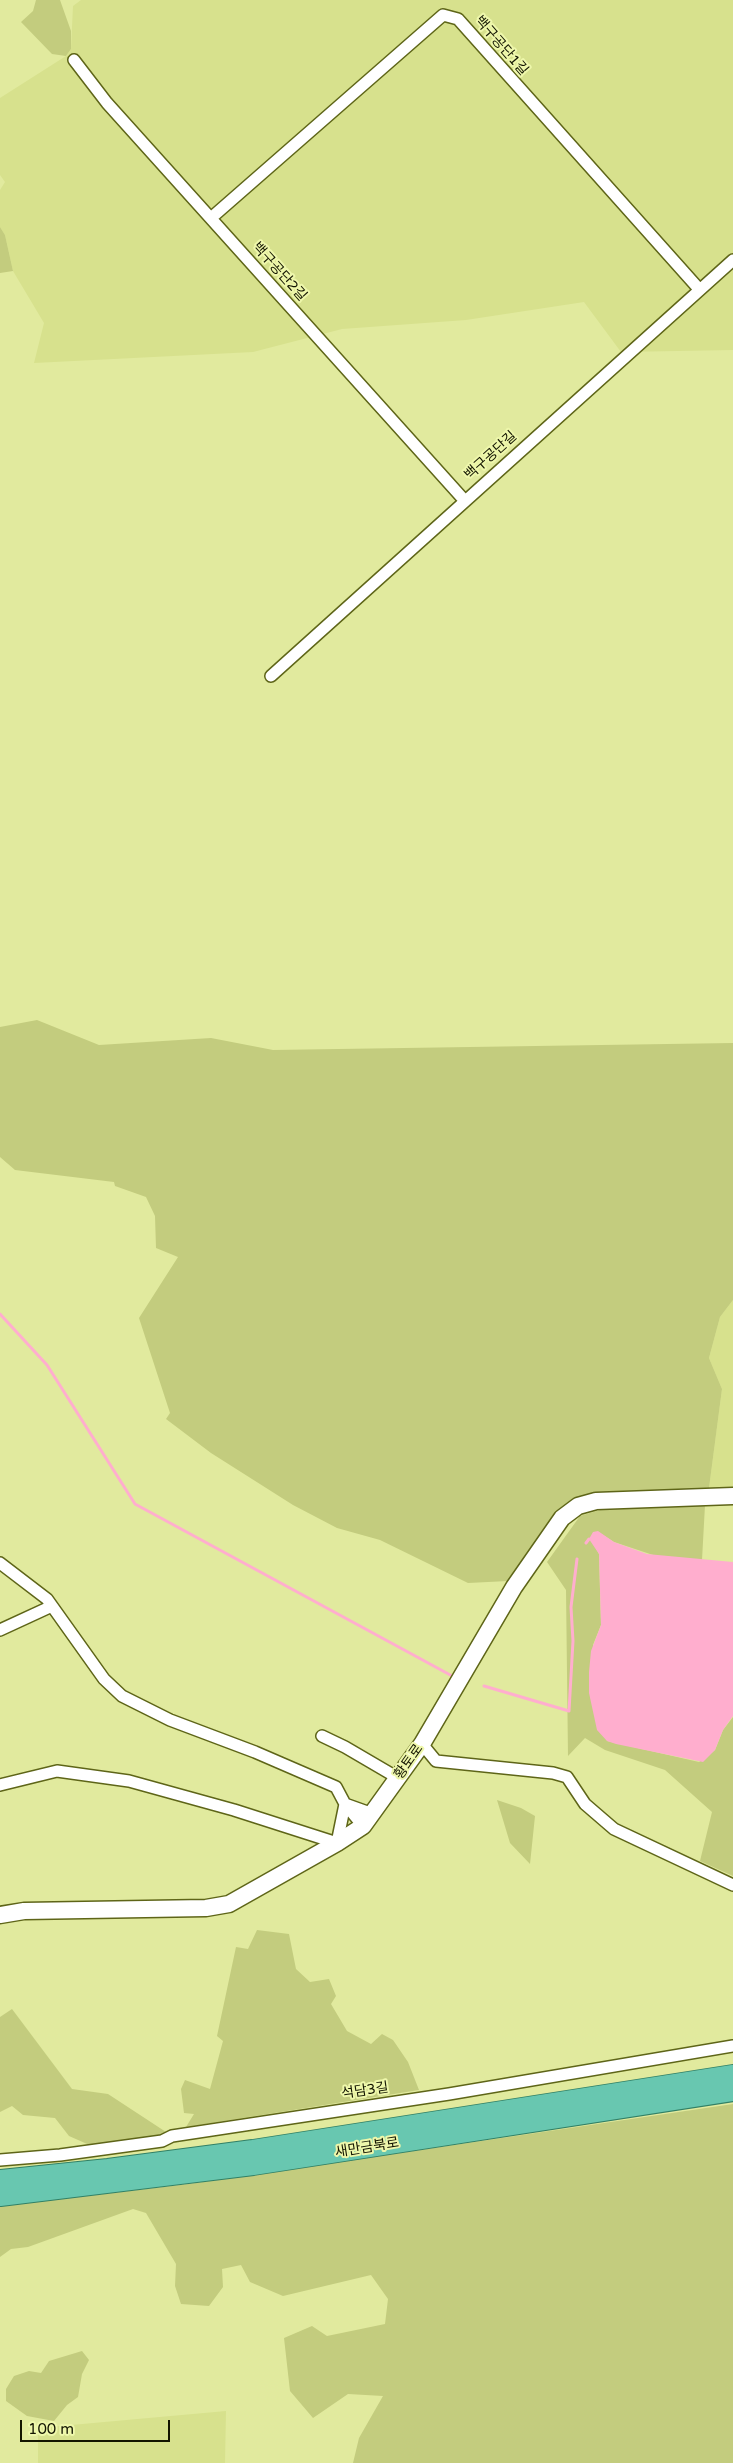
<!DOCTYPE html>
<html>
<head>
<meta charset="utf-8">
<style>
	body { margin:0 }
	#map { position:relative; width:733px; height:2463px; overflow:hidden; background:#e1ea9e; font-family:"Varela Round",sans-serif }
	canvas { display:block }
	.scale { position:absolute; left:20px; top:2420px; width:150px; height:22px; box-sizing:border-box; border:2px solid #131500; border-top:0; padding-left:6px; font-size:15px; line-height:18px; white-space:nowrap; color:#131500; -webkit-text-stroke:4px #eef7ab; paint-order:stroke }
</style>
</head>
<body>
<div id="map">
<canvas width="733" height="2463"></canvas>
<div class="scale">100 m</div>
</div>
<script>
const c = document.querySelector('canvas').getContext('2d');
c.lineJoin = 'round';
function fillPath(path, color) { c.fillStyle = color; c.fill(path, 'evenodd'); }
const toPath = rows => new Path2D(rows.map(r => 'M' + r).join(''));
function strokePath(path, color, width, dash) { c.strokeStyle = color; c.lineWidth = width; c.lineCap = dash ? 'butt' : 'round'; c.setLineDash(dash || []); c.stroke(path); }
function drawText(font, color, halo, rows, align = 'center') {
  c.font = font + ' "Varela Round","Noto Sans KR",sans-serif'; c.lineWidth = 4; c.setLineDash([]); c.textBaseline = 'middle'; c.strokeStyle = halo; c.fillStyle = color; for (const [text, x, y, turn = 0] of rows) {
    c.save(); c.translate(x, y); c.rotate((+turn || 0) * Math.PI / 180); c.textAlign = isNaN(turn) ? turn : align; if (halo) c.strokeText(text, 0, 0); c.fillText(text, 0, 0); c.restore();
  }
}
fillPath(toPath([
	[81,0,733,0,733,350,621,352,584,302,466,320,342,329,253,352,34,363,44,323,13,271,5,235,0,227,0,190,5,182,0,175,0,98,66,56,71,49,73,6],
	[733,1300,733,1488,709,1488,722,1389,709,1358,720,1317],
	[226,2411,225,2463,38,2463,38,2428]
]), '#d7e18d');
fillPath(toPath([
	[36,0,60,0,71,31,71,49,66,56,52,54,21,22,33,11],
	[0,227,5,235,13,271,0,273],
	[37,1020,99,1045,211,1038,273,1050,733,1043,733,1300,720,1317,709,1358,722,1389,709,1488,555,1512,508,1581,468,1583,380,1540,337,1528,293,1505,211,1453,166,1419,170,1413,139,1318,178,1257,156,1248,155,1216,146,1197,115,1186,114,1182,15,1170,0,1157,0,1027],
	[705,1505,702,1560,656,1556,614,1542,598,1532,596,1548,599,1554,601,1625,593,1645,607,1741,699,1762,715,1750,723,1730,733,1717,733,1876,700,1861,712,1812,665,1770,605,1750,585,1738,568,1756,566,1590,547,1562,580,1516,603,1509],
	[497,1800,521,1808,535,1816,530,1864,510,1843],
	[257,1930,289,1934,296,1969,310,1982,329,1979,336,1996,331,2004,347,2031,371,2044,382,2034,393,2040,408,2062,419,2090,186,2127,194,2114,184,2113,181,2089,185,2080,210,2089,223,2041,217,2036,236,1947,248,1949],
	[12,2009,72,2089,108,2094,166,2132,156,2138,94,2147,69,2136,55,2118,23,2115,12,2106,0,2112,0,2017],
	[733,2104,733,2463,353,2463,359,2438,383,2396,348,2394,313,2418,290,2391,284,2338,312,2326,327,2336,385,2324,388,2299,371,2275,283,2296,250,2282,241,2265,222,2269,223,2287,209,2306,181,2304,175,2286,176,2264,146,2213,133,2209,28,2247,11,2249,0,2257,0,2206,189,2184],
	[82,2351,89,2360,82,2374,78,2397,67,2405,54,2421,27,2416,6,2401,6,2389,14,2376,29,2371,41,2373,49,2361]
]), '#c3cc7e');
fillPath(toPath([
	[598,1531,614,1542,647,1554,733,1562,733,1716,723,1730,715,1750,703,1762,616,1744,607,1741,597,1730,589,1693,589,1672,591,1651,601,1625,599,1554,589,1539,593,1532]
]), '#ffaece');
strokePath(toPath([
	[0,1314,47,1365,135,1504,454,1677],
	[586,1543,589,1539],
	[484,1686,569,1711,573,1641,571,1607,577,1559]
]), '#ffaece', 3);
const minor = toPath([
	[74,60,107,103,465,501],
	[211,218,443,15,458,19,699,289],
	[271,676,733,260],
	[0,1563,47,1599,104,1679,122,1696,170,1720,255,1752,336,1787,345,1804,363,1826],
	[0,1630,52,1606],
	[322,1736,345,1747,398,1778],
	[422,1744,436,1761,553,1773,567,1777,585,1804,614,1829,733,1885],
	[0,1785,57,1771,129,1781,234,1810,337,1843,345,1804,373,1814],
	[0,2160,60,2155,162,2141,172,2136,449,2094,733,2046]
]);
const secondary = toPath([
	[0,1915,24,1911,206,1908,229,1904,337,1843,363,1826,422,1744,514,1587,562,1518,578,1506,596,1501,733,1496]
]);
const trunk = toPath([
	[0,2180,108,2169,253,2150,733,2075],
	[0,2196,253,2165,733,2091]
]);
strokePath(minor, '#5e6518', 14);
strokePath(secondary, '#5e6518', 19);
strokePath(trunk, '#328066', 22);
strokePath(minor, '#fff', 11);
strokePath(secondary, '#fff', 16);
strokePath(trunk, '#68c7b0', 20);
drawText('14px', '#131500', '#eef7ab', [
	["백구공단1길",501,46,49],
	["백구공단2길",279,272,48],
	["백구공단길",491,456,-42],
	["황토로",409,1762,-55],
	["석담3길",365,2091,-8],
	["새만금북로",367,2148,-9]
]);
</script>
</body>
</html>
